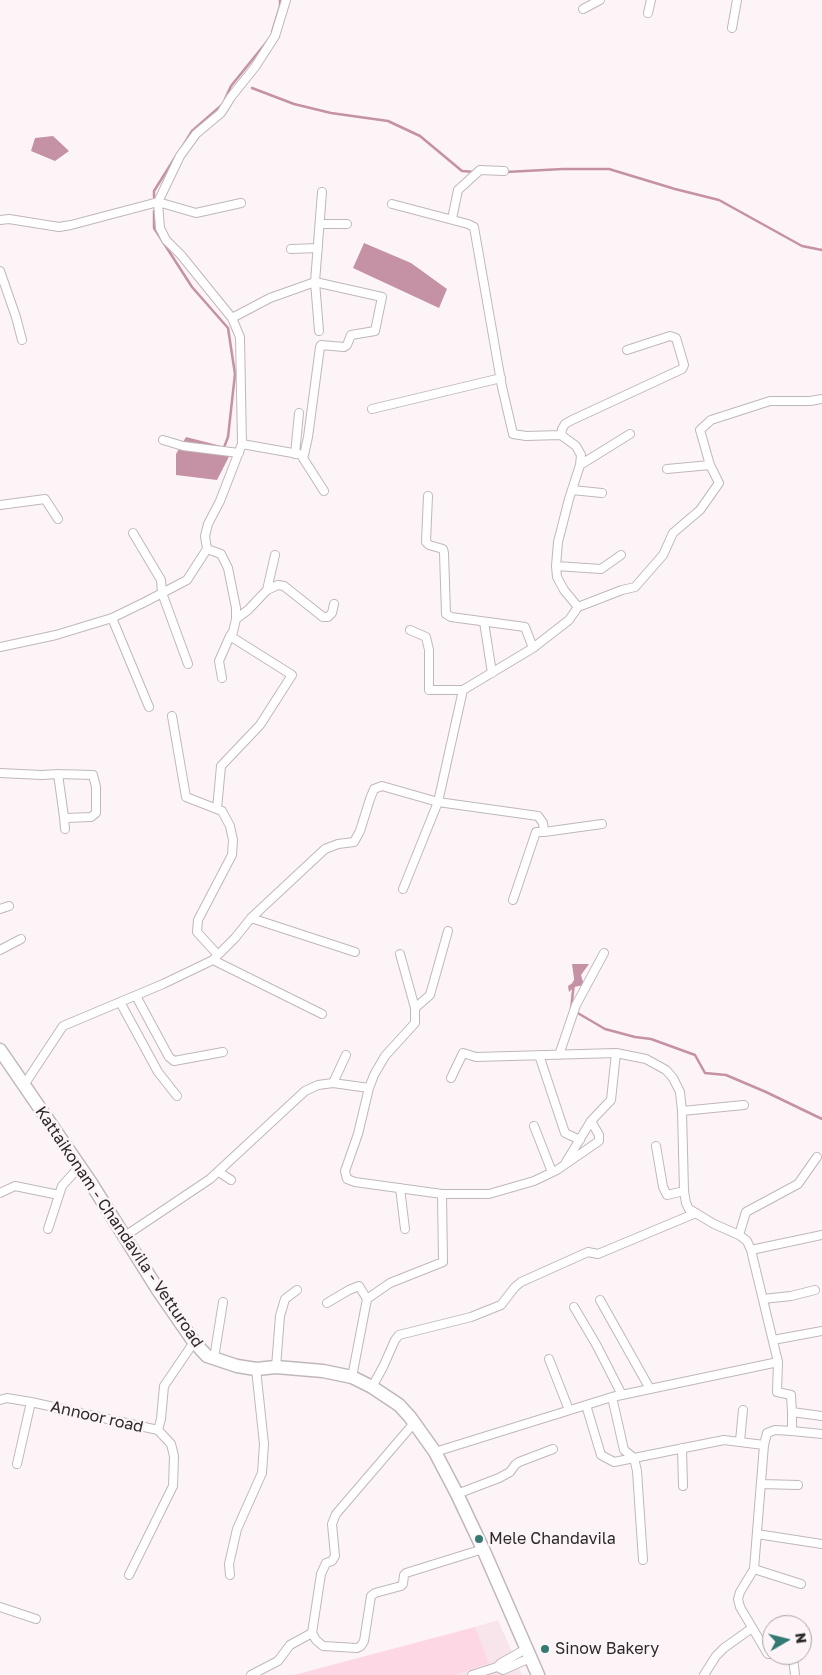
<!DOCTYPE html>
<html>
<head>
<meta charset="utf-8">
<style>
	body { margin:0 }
	#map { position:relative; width:822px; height:1675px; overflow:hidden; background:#fdf4f7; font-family:"Golos Text",sans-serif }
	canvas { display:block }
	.north { position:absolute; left:762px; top:1615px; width:50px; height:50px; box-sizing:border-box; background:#fdf4f7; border:1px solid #a9a3a5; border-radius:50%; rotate:82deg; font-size:14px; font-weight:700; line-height:20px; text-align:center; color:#2c292a }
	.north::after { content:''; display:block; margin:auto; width:18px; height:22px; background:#337a72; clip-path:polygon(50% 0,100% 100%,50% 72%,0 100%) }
</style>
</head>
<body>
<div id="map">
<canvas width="822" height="1675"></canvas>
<div class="north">N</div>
</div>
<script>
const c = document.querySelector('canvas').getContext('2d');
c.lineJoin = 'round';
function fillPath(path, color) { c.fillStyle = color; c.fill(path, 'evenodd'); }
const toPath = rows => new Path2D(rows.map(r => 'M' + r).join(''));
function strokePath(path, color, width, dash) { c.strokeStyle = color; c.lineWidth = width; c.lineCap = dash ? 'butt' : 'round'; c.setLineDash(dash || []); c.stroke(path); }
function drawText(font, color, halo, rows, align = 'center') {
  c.font = font + ' "Golos Text",sans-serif'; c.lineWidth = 5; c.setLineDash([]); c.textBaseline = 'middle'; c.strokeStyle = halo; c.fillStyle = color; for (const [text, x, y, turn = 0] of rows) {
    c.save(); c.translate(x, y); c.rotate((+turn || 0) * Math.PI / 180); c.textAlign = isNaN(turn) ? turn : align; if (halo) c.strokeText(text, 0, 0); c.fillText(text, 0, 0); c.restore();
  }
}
fillPath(toPath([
	[498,1620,522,1675,318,1675]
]), '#f7e5eb');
fillPath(toPath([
	[475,1627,489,1663,455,1675,294,1675]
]), '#fed7e5');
fillPath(toPath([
	[53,136,69,151,55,161,31,151,35,138],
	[364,243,411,263,447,289,439,308,353,268],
	[186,437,233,449,217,480,176,475,176,454],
	[572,964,589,964,581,975,584,985,574,987,569,992,568,986,574,982,574,978]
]), '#c591a5');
strokePath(toPath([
	[272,32,280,6,280,0],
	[252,88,294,104,331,113,388,121,420,136,462,171,475,172],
	[225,99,231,86,269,39],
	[181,149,192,131,223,104],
	[506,172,563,169,609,169,675,189,719,200,802,246,822,250],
	[154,197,154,191,176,156],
	[154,211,154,228,192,287,228,328,235,374,228,437,223,450],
	[571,1010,574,982],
	[576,1012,605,1029,635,1037,651,1039,695,1055,705,1073,726,1075,766,1092,822,1119]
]), '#c591a5', 2.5);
const street = toPath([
	[583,9,600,0],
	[648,13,651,0],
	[732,28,737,0],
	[392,204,468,224,474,227,502,387,513,434,526,436,561,435],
	[452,219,458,190,480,170,504,171],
	[0,220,9,219,59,227,71,225,158,202,196,213,241,203],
	[320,224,347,224],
	[291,249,318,248],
	[0,271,16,317,22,340],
	[232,318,270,298,315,282,382,297,375,331,351,335,347,345,344,347,321,345,320,347,308,437,304,455,242,444],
	[319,331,315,282,322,192],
	[372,409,501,378],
	[163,440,183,446,239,453],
	[295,454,299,413],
	[301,455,324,491],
	[580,465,630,434],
	[667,469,710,465],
	[572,490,602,493],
	[428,496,426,542,429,545,443,549,444,553,446,614,451,617,525,627,533,648],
	[0,505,45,499,58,519],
	[133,533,161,580,162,593,188,664],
	[207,549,221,554,228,568,236,608,236,619,233,632,230,636,219,661,222,678],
	[556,566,601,569,621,555],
	[267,590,275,555],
	[578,607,564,590,557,577,556,566,558,542,569,499,580,465,581,455,576,446,561,435,562,429,565,424,572,420,682,369,684,365,676,338,670,336,627,350],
	[112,618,149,707],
	[236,619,248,610,267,590,278,585,284,586,323,617,328,617,332,613,334,604],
	[484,622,492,673],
	[410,630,426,637,429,650,429,690,463,690],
	[0,647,56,635,112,618,145,602,187,580,207,549,205,536,208,524,220,501,242,444,240,337,232,318,181,255,166,240,160,228,158,202,180,156,196,134,221,113,231,97,255,67,275,36,286,0],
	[172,716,186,797,222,811,230,826,233,840,232,855,198,920,197,932,218,955],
	[0,773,42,775,58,774,64,817,66,818,91,817,96,813,96,787,93,775,58,774],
	[217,809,221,766,260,725,292,675,230,636],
	[64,817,65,829],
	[403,889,438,802,538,816,543,823,544,832,602,824],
	[513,900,536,832,544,832],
	[0,909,9,906],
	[251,918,355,952],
	[0,950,21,939],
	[400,954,415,1008],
	[213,960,322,1014],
	[136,996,169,1057,174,1061,223,1052],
	[120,1002,158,1072,177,1096],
	[539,1055,565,1133,580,1140],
	[559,1055,576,1005,604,953],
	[451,1078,463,1053,476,1057,616,1053,646,1059,666,1070,673,1078,680,1092,682,1111,684,1191,686,1203,689,1209,714,1224,739,1235,747,1241,751,1250,778,1362,777,1392,791,1395,792,1412],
	[333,1083,346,1055],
	[24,1085,63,1026,163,984,213,960,235,938,251,918,325,849,338,844,354,842,360,831,370,799,374,789,382,786,438,802,463,690,533,648,569,620,578,607,622,590,635,587,663,555,673,533,700,510,719,483,710,465,700,430,711,420,770,401,810,401,822,399],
	[369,1088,358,1134,345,1171,347,1179,355,1182,442,1194,489,1194,534,1181,557,1170,599,1141,599,1135,591,1121,611,1100,616,1053],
	[682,1111,744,1105],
	[534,1126,552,1172],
	[656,1146,663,1187,667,1195,684,1191],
	[566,1162,591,1121],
	[219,1172,231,1180],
	[400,1188,405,1229],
	[0,1193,15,1186,59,1195],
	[48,1229,62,1186,80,1166],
	[739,1235,746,1212,798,1184,817,1157],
	[125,1236,210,1179,305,1091,318,1085,333,1083,369,1088,374,1075,385,1056,415,1023,415,1008,430,995,448,931],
	[751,1250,822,1235],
	[763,1299,791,1296,815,1290],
	[327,1303,349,1290,359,1286,367,1299],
	[574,1307,597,1346,622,1395],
	[773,1340,822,1331],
	[214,1358,223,1302],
	[549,1359,569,1410],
	[276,1367,280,1316,285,1299,297,1290],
	[352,1377,367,1299,390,1283,443,1262,442,1194],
	[372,1387,383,1367,395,1340,399,1335,471,1317,501,1305,515,1287,521,1282,588,1252,598,1254,696,1213],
	[650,1389,778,1362],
	[612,1397,624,1450,634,1458],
	[0,1400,7,1398,31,1402,158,1430,161,1419,164,1386,194,1342],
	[586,1405,601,1455,614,1462,634,1458],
	[414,1423,336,1514,332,1524,335,1556,332,1561,326,1563,321,1574,312,1633,316,1640,323,1646,357,1648,361,1646,364,1641,371,1596,375,1593,401,1586,403,1584,404,1575,406,1573,483,1549],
	[792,1431,822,1434],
	[740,1441,743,1410],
	[764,1445,767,1433,775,1430,792,1431,792,1412,822,1416],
	[682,1448,683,1486],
	[435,1452,612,1397,650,1389,600,1300],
	[17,1464,31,1402],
	[762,1484,798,1485],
	[457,1494,499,1478,510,1472,515,1465,519,1462,553,1449],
	[757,1534,822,1544],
	[643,1560,637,1471,634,1458,724,1440,764,1445,754,1569,740,1592,738,1599,740,1607,766,1651,768,1654,772,1654],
	[754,1569,801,1584],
	[129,1575,173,1486,174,1456,171,1444,158,1430],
	[230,1575,229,1564,237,1529,262,1473,264,1444,256,1369],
	[0,1607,36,1619],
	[790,1655,793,1658,795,1675],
	[497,1667,503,1670,530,1658],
	[251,1675,278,1661,290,1645,312,1633],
	[472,1675,497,1667,501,1663,526,1649],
	[704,1675,716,1656,724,1648,752,1628]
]);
const primary = toPath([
	[0,1050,91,1183,158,1290,194,1342,207,1356,237,1366,256,1369,276,1367,323,1371,352,1377,372,1387,399,1405,410,1417,435,1452,457,1494,483,1549,538,1675]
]);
strokePath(street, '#c0b7ba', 10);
strokePath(primary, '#c0b7ba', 15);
strokePath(street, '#fff', 8);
strokePath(primary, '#fff', 12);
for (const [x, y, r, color] of [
	[479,1539,5,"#337a72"],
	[545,1649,5,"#337a72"]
]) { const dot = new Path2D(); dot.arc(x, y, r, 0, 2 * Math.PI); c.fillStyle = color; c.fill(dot); strokePath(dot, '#fdf4f7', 2); }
drawText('16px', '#2c292a', '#fdf4f7', [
	["Kattaikonam - Chandavila - Vetturoad",119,1227,56],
	["Annoor road",97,1417,13]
]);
drawText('16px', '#2c292a', '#fdf4f7', [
	["Mele Chandavila",489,1539],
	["Sinow Bakery",555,1649]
], 'left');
</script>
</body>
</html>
